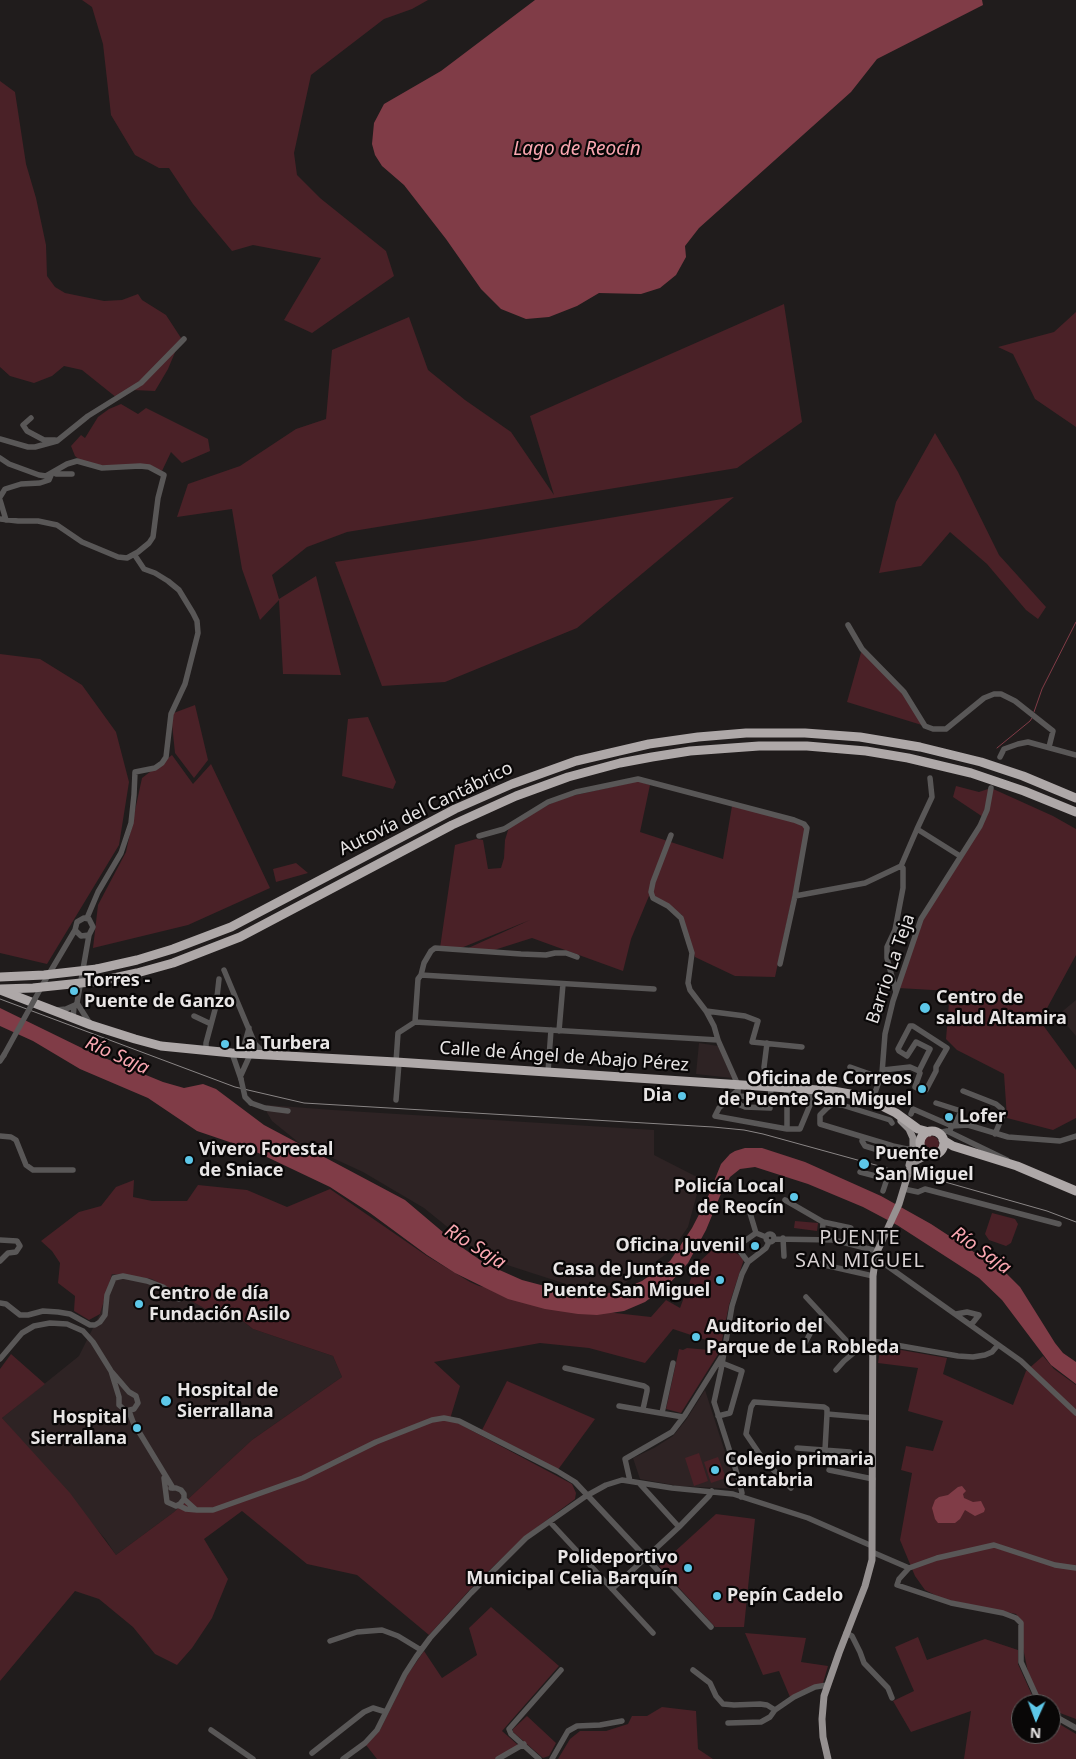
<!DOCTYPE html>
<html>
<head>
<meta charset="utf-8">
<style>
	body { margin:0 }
	#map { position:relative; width:1076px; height:1759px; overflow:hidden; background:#201c1c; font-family:"Noto Sans",sans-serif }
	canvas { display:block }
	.north { position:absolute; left:1011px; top:1694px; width:50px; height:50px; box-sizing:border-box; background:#090707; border:1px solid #626060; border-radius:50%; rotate:182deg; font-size:14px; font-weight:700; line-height:20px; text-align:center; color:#e8e5e5 }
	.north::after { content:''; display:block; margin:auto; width:18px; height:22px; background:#5dc7e8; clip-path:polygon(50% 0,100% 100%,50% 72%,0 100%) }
</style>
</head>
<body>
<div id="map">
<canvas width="1076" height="1759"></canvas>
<div class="north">N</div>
</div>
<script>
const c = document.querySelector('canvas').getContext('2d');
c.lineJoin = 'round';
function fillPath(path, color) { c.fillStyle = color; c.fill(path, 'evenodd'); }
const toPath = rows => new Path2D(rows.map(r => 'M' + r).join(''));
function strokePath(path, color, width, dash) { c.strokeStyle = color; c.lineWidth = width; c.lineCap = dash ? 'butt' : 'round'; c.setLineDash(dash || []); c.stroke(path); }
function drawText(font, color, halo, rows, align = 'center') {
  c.font = font + ' "Noto Sans",sans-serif'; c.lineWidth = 4.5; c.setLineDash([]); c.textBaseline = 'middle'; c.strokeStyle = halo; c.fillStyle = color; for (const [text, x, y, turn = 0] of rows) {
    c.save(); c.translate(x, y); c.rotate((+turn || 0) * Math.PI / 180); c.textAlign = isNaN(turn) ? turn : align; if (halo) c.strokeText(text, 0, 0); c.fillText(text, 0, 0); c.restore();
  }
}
fillPath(toPath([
	[1076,1000,1076,1036,1058,1015],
	[699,1043,718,1046,732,1078,696,1074],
	[267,1105,333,1110,654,1130,654,1155,701,1179,688,1227,672,1250,625,1283,590,1289,569,1285,498,1262,477,1251,424,1208,363,1172,298,1142,272,1121,265,1109],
	[112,1274,153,1279,211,1312,235,1315,253,1329,333,1356,342,1377,252,1440,174,1512,116,1555,106,1540,2,1418,79,1356,100,1314],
	[705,1390,737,1489,679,1486,640,1479,633,1458,654,1448,673,1436,686,1420]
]), '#2e2324');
fillPath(toPath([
	[82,0,428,0,412,9,384,19,311,75,294,153,297,175,320,198,386,251,394,276,312,333,284,320,321,258,253,245,232,251,193,204,169,168,159,168,135,155,111,115,103,44,92,7],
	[0,81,15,92,26,164,36,198,46,245,47,276,55,287,65,293,104,301,122,300,138,294,142,300,166,315,181,338,168,369,155,391,133,390,117,398,82,370,64,366,52,376,34,383,10,376,0,367],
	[784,304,802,422,737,468,347,532,307,547,272,575,279,599,316,576,341,675,283,674,279,600,260,620,242,569,232,509,177,517,188,484,240,466,296,429,326,419,332,350,409,317,428,370,465,400,511,432,554,495,530,416],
	[1076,312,1076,427,1035,399,1013,354,998,347,1054,332],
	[121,404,138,414,146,408,208,439,210,451,182,463,171,452,162,471,149,466,109,467,81,461,75,456,71,446,81,435,85,438,98,417,109,409],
	[935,433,958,472,999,555,1046,607,1038,619,1026,610,987,564,950,532,921,566,879,573,896,502],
	[734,497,577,628,445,682,382,686,335,562,473,541],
	[862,649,904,692,925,726,847,702],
	[0,654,40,659,82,685,116,732,129,782,119,845,47,964,0,953],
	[195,705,208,760,194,778,175,753,171,714],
	[368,717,396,782,393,789,342,776,348,719],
	[172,755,193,784,211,764,270,888,188,925,93,948,98,905,126,852,142,778],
	[638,781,650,785,640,832,723,859,732,806,804,824,807,828,775,977,735,976,695,957,682,915,649,896,631,939,623,971,532,938,491,951,464,950,530,920,456,950,440,948,455,845,476,839,483,840,488,869,501,868,504,858,505,840,509,827,550,804,567,797],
	[956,786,979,792,991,788,1053,816,1076,829,1076,955,1040,1021,1076,1070,1076,1118,1053,1130,1007,1118,1004,1074,957,1050,946,1039,950,991,898,988,921,919,983,817,953,797],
	[296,863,308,873,276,882,273,869],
	'923 1144a8 8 0 1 1 16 0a8 8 0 1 1-16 0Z',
	[134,1180,133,1197,152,1201,187,1201,198,1185,247,1190,287,1207,330,1189,427,1256,470,1282,479,1286,615,1313,651,1317,666,1300,680,1308,696,1265,715,1247,736,1253,744,1259,729,1305,721,1345,673,1329,645,1363,589,1348,540,1343,434,1362,460,1386,450,1419,572,1484,576,1493,575,1499,524,1537,474,1585,429,1635,357,1575,307,1564,242,1511,204,1539,228,1579,212,1618,192,1648,177,1665,155,1654,133,1627,99,1599,75,1591,0,1681,0,1369,11,1354,45,1384,2,1418,70,1493,116,1555,174,1512,252,1440,342,1377,333,1356,253,1329,234,1314,211,1312,152,1279,112,1274,100,1314,89,1320,74,1311,75,1296,58,1283,60,1263,52,1251,41,1241,79,1212,101,1206,116,1187],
	[992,1213,1015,1219,1018,1224,1011,1243,1006,1246,989,1240,985,1234],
	[795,1221,818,1223,817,1231,794,1228],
	[878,1346,947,1358,943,1374,1013,1405,1026,1371,1043,1356,1054,1369,1076,1385,1076,1719,1052,1710,1051,1704,1044,1704,1041,1702,1028,1672,1022,1643,1023,1623,1016,1614,943,1599,925,1590,915,1576,900,1540,912,1473,901,1470,906,1446,933,1451,943,1421,908,1411,918,1368,878,1363,880,1350],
	[687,1348,720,1351,681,1413,666,1409,679,1349,683,1350],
	[507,1381,595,1419,557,1471,481,1432],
	[699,1453,708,1481,694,1486,685,1458],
	[718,1457,726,1478,711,1483,704,1462],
	[716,1514,755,1519,744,1627,715,1627,659,1566],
	[491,1607,559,1666,502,1731,518,1745,495,1759,377,1759,366,1745,380,1730,408,1674,424,1651,442,1678,477,1655,469,1628],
	[745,1633,806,1638,801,1662,828,1666,823,1683,790,1697,779,1671,763,1675],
	[918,1637,927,1660,985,1639,1018,1650,1018,1664,1036,1704,1021,1704,1021,1734,1051,1734,1051,1719,1076,1734,1076,1759,964,1759,971,1711,911,1732,893,1701,914,1691,895,1647],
	[662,1707,696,1711,698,1749,713,1759,558,1759,570,1739,580,1731,606,1731,628,1724,632,1716,647,1716],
	[527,1716,556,1743,549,1756,543,1758,513,1732,513,1729]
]), '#4a2127');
fillPath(toPath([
	[535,0,982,0,983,5,877,59,851,92,699,228,685,246,686,257,676,275,660,288,641,294,599,293,577,306,549,317,526,319,501,309,481,289,446,239,404,185,382,166,375,155,372,144,374,123,384,104,441,71],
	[0,1008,90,1052,163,1082,184,1088,203,1084,216,1089,264,1125,405,1200,457,1244,486,1264,522,1280,571,1293,596,1295,616,1292,642,1281,670,1261,692,1228,707,1199,721,1164,730,1154,735,1151,745,1148,762,1148,805,1162,881,1196,931,1224,1006,1273,1020,1287,1055,1343,1063,1353,1076,1362,1076,1384,1051,1365,1002,1300,979,1278,897,1225,863,1207,808,1184,755,1167,740,1169,730,1177,720,1196,706,1230,688,1263,669,1284,645,1302,624,1311,597,1315,578,1314,545,1309,508,1299,455,1273,427,1255,370,1213,330,1187,250,1149,197,1131,148,1098,80,1069,33,1041,0,1026],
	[962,1486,966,1491,963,1494,964,1498,973,1502,981,1501,985,1509,984,1512,975,1516,965,1510,960,1519,955,1523,938,1523,935,1519,932,1508,935,1500,939,1497,948,1495,958,1487]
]), '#803c47');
strokePath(toPath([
	[1034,712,1042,689,1076,622],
	[997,748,1030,721,1032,718]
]), '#803c47', 1);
strokePath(toPath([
	[31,418,23,425,27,431,44,440,55,440],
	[0,439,28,447,35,447,57,441,88,416,141,383,184,339],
	[0,458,9,464,39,475,46,476,67,464,77,461,102,468,140,466,149,467,164,475,158,498,153,537,149,543,138,552,127,558,118,557,82,542,57,525,38,521,18,521,0,519],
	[54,472,56,474,72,474],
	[0,497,5,489,21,484,40,483,49,480,52,473],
	[0,500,6,520],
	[848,625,862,649,904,692,925,726,933,729,946,729,984,698,994,694,1001,694,1015,701,1053,731,1049,747],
	[1000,757,1004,749,1018,744,1028,742,1076,755],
	[930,778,932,797,917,829,960,856],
	[671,835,653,882,651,892,653,898,668,906,681,918,692,953,688,983,690,990,706,1011,714,1026,718,1040,738,1085,738,1101,740,1105,745,1107,770,1108,771,1087],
	[479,836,504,829,548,802,576,792,638,779,794,820,804,824,807,828,795,896,865,883,901,866,903,868,903,888,895,930,887,947,887,958,896,992],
	[901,866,917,829],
	[87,918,98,892,121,853,131,823,134,795,135,772,155,768,162,763,166,757,171,714,185,684,198,633,197,621,193,613,179,590,168,581,155,573,144,569,134,554],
	[75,930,81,936,89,935],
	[577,957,566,953,555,953,546,955,521,954,435,948,431,951,424,963,421,975,654,989],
	[780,964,795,896],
	[224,970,255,1044,266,1055],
	[43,984,75,930,77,922,84,918,89,919,93,927,89,935,77,1003,74,1007,73,1018],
	[77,1003,89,1022],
	[56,1010,66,1009,75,1005],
	[706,1011,745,1016,758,1021,752,1042,802,1047],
	[194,1016,211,1024],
	[415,1022,718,1040],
	[415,1022,418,979,421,975],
	[559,1031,563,984],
	[767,1043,764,1067,765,1072,777,1078,777,1087],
	[206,1051,206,1043,216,1006,219,979],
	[0,1061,4,1055],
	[396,1062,398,1033,415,1022],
	[850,1067,881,1078],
	[883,1070,910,1067,919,1071,930,1049,916,1042,907,1056,899,1051,898,1049,910,1026,913,1026,947,1048,936,1067,936,1071,926,1090,923,1091,915,1087,920,1073,919,1071],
	[548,1072,551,1030],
	[241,1075,255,1044],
	[241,1079,232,1053,244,1046,249,1028],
	[787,1088,787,1129,800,1129,810,1105,810,1089],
	[738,1090,719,1108,715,1116,787,1129],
	[963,1091,996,1104,1002,1109,1003,1115,995,1134],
	[844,1093,842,1105,890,1120,892,1123],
	[738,1096,770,1098],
	[396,1100,399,1063],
	[872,1101,882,1073,885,1034,893,1001,921,919,980,826,987,810,991,788],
	[251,1103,265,1108,288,1111],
	[936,1103,961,1111,955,1125],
	[842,1105,833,1104,827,1108,820,1115,820,1124,893,1146,907,1149,915,1149],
	[911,1114,913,1109,952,1126],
	[949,1132,952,1126,968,1125,1008,1137,1060,1141,1076,1136],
	[937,1133,947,1131,1007,1160],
	[0,1136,11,1137,16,1140,26,1165,33,1170,73,1170],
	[863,1137,862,1141,865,1146,898,1156,907,1149],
	[860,1172,887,1179],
	[904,1189,918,1192,925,1189,1059,1224],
	[883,1191,887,1179,894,1178,906,1180],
	[785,1200,823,1222,851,1228,850,1243],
	[750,1213,756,1233],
	'766 1238a4 4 0 1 1 8 0a4 4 0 1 1-8 0Z',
	[783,1238,784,1256],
	[774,1239,834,1240,877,1251],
	[0,1240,17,1241,20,1246,16,1252,8,1253,0,1261],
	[822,1240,823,1222],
	[876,1254,886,1265,1021,1361,1076,1413],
	[748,1262,739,1250,739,1245,756,1233,766,1237],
	[820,1264,873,1276],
	[806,1297,856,1351],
	[0,1303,6,1304,20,1315,28,1315,43,1311,58,1312,70,1314,90,1325,95,1325,100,1322,105,1315,107,1295,114,1278,123,1276,147,1281,163,1287,179,1299],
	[956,1314,967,1312,979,1315,971,1325],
	[873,1341,958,1356,973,1357,985,1355,992,1352,998,1345],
	[805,1343,812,1330,824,1317],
	[0,1359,22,1333,34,1326,50,1323,67,1324,83,1331,93,1342,111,1371,129,1392,136,1396,138,1403,134,1409,126,1411,119,1405,119,1397,111,1371],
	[565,1368,644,1386,647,1388,647,1391,643,1409],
	[836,1370,844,1361,856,1351,873,1347],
	[619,1406,683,1417],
	[129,1411,133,1422,173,1488],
	[662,1413,673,1363],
	[718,1416,730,1413,742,1371,722,1363],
	[797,1448,850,1452],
	[825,1450,827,1414],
	[829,1470,873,1479],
	[164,1478,167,1502,176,1506,180,1504,184,1499],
	[630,1481,625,1459,672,1432,685,1415,722,1356],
	[639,1483,679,1527],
	[171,1488,176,1488,181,1490,184,1494,184,1499,195,1509],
	[791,1488,763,1459,746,1434,751,1407,754,1402,824,1407,827,1409,827,1414,873,1418],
	[741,1497,742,1493,739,1480,714,1402,721,1370,732,1306,742,1274,748,1262,766,1248,769,1242],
	[178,1505,186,1509,197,1510,213,1510,303,1478,376,1442,432,1420,444,1418,459,1421,557,1471,575,1482,711,1627],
	[550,1522,653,1633],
	[872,1552,909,1568,937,1558,994,1545,1055,1565,1076,1568],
	[909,1568,899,1579,897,1585,951,1603,1003,1613,1016,1618,1021,1623,1021,1662,1040,1704],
	[612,1589,679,1527,709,1496,712,1491],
	[846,1633,852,1636,860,1652,864,1663,888,1688,892,1698],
	[330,1641,357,1632,382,1630,398,1636,421,1650],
	[693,1670,710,1683,716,1696,723,1704,734,1705,760,1704,767,1705,775,1710],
	[1051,1714,1076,1728],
	[728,1723,761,1722,770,1717,775,1710,794,1697,815,1687,827,1685],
	[211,1730,253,1759],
	[312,1753,364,1712,373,1708,386,1712],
	[343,1759,365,1743,377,1730,405,1674,416,1657,430,1638,471,1593,526,1538,586,1496,606,1485,622,1480,672,1488,733,1494,808,1518,872,1546],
	[498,1759,524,1744],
	[539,1759,511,1734,509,1729,561,1670],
	[552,1759,568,1731,577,1726,600,1725,622,1721]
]), '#595757', 5.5);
strokePath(toPath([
	[901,1121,909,1129,913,1138,913,1149,909,1165],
	[913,1163,928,1155],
	[828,1759,823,1737,822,1719,824,1696,839,1653,865,1586,872,1560,873,1276,876,1254,899,1204,909,1171,920,1147]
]), '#969191', 7);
strokePath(toPath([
	[97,969,137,960,173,949,231,927,455,809,512,784,576,761,649,744,698,737,746,733,805,733,860,737,920,747,981,762,1023,776,1076,798],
	[100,981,137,973,173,963,240,937,452,825,516,796,568,777,620,763,652,757,690,751,759,746,807,746,866,751,908,758,971,773,1024,791,1076,812],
	[0,990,91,1025,135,1039,161,1046,232,1053,396,1062,833,1091,850,1094,872,1101,896,1113,918,1129,929,1132],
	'920 1143a12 12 0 1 1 24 0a12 12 0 1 1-24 0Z',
	[943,1140,953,1146,1017,1166,1076,1191]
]), '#aea8a8', 9);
strokePath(toPath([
	[0,999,235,1087,304,1103,713,1127,744,1130,763,1134,912,1175,945,1182,1047,1211,1076,1222]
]), '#8a8686', 1);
strokePath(toPath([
	[4,1055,42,986],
	[241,1079,245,1097,251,1103]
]), '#595757', 5.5);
strokePath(toPath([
	[0,977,44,975,97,969],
	[0,989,33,988,100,981]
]), '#aea8a8', 9);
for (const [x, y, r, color] of [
	[74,991,5,"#5dc7e8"],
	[925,1008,6,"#5dc7e8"],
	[225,1044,5,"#5dc7e8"],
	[922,1089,5,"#5dc7e8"],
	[682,1096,5,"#5dc7e8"],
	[949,1117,5,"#5dc7e8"],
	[189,1160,5,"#5dc7e8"],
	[864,1164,6,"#5dc7e8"],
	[794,1197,5,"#5dc7e8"],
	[755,1246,5,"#5dc7e8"],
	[720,1280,5,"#5dc7e8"],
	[139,1304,5,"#5dc7e8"],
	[696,1337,5,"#5dc7e8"],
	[166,1401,6,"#5dc7e8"],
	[137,1428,5,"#5dc7e8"],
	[715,1470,5,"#5dc7e8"],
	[688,1568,5,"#5dc7e8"],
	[717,1596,5,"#5dc7e8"]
]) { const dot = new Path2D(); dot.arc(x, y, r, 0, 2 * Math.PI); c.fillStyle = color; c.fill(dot); strokePath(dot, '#090707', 2); }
drawText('18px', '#e8e5e5', '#090707', [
	["Autovía del Cantábrico",426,809,-26],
	["Barrio La Teja",891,969,-71],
	["Calle de Ángel de Abajo Pérez",564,1057,4]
]);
drawText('bold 18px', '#e8e5e5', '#090707', [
	["Torres -",84,981],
	["Puente de Ganzo",84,1002],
	["Centro de",936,998],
	["salud Altamira",936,1019],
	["La Turbera",235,1044],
	["Oficina de Correos",912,1079,"right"],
	["de Puente San Miguel",912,1100,"right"],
	["Dia",672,1096,"right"],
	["Lofer",959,1117],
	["Vivero Forestal",199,1150],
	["de Sniace",199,1171],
	["Puente",875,1154],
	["San Miguel",875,1175],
	["Policía Local",784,1187,"right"],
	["de Reocín",784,1208,"right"],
	["Oficina Juvenil",745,1246,"right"],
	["Casa de Juntas de",710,1270,"right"],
	["Puente San Miguel",710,1291,"right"],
	["Centro de día",149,1294],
	["Fundación Asilo",149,1315],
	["Auditorio del",706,1327],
	["Parque de La Robleda",706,1348],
	["Hospital de",177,1391],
	["Sierrallana",177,1412],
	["Hospital",127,1418,"right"],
	["Sierrallana",127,1439,"right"],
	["Colegio primaria",725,1460],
	["Cantabria",725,1481],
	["Polideportivo",678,1558,"right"],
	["Municipal Celia Barquín",678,1579,"right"],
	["Pepín Cadelo",727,1596]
], 'left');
drawText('italic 19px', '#faa7b1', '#090707', [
	["Lago de Reocín",577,150],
	["Río Saja",117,1056,24],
	["Río Saja",475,1247,32],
	["Río Saja",981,1251,35]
]);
c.letterSpacing = '1px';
drawText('20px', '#d8d1d2', '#090707', [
	["PUENTE",860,1238],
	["SAN MIGUEL",860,1261]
]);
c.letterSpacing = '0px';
</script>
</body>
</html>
